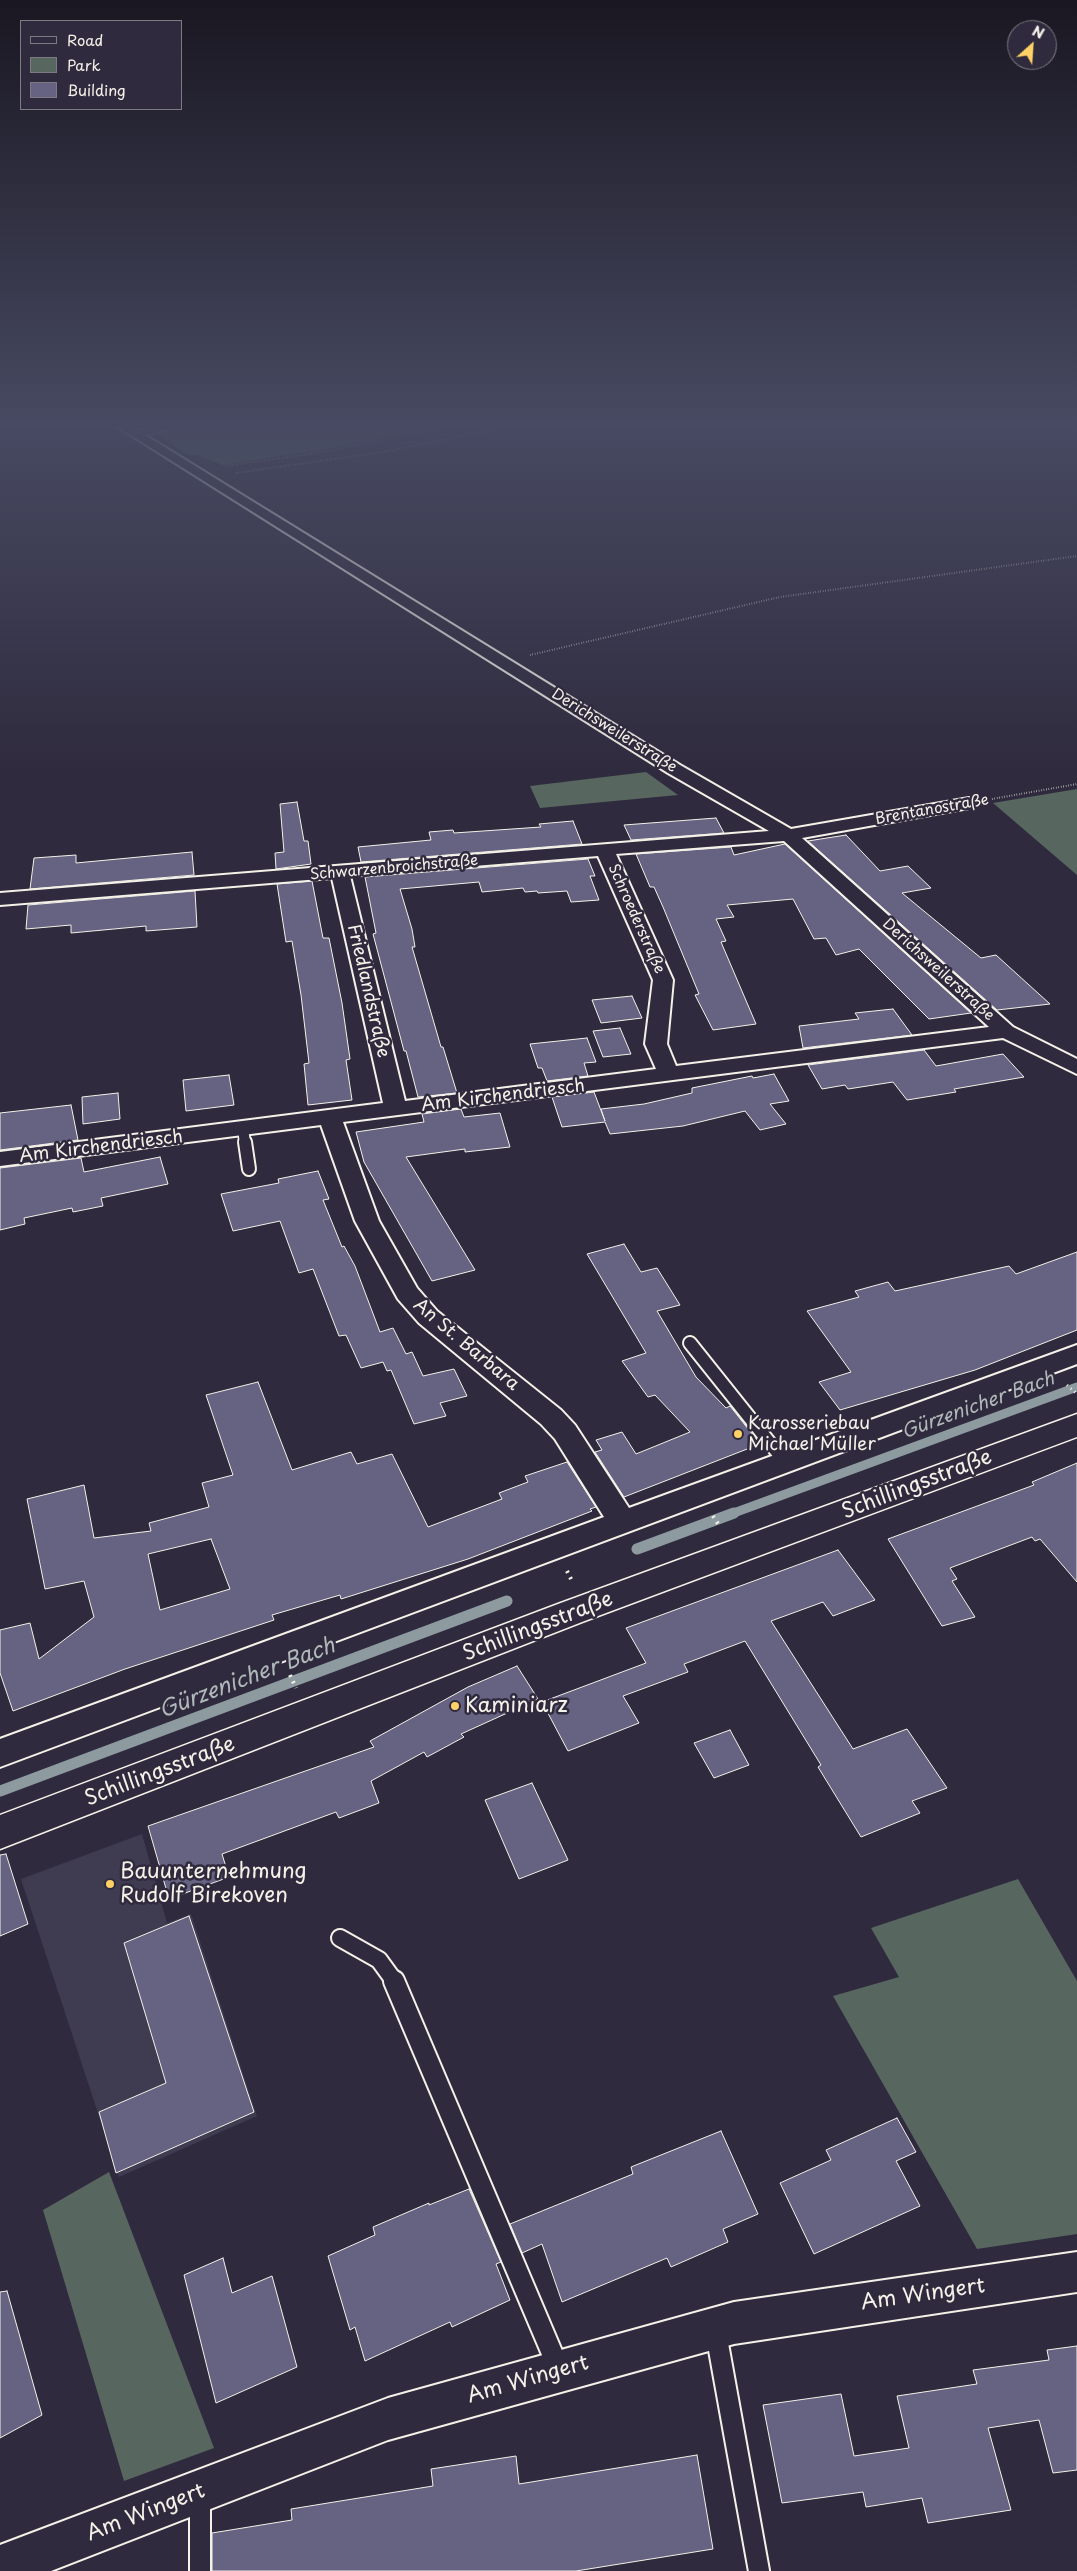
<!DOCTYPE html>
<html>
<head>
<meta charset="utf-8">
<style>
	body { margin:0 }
	#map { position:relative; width:1077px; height:2571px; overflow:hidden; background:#2f2a3d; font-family:"Playpen Sans",sans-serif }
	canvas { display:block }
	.legend { position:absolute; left:20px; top:20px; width:162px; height:90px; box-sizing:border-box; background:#2f2a3d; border:1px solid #7e7a81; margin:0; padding:6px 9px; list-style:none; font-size:15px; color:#f4f1e8 }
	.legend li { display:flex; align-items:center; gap:10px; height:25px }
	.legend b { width:25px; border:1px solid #7e7a81 }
	.north { position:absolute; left:1007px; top:20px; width:50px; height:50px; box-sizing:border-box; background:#2f2a3d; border:1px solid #7e7a81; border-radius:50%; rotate:26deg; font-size:14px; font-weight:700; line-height:20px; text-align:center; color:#f4f1e8 }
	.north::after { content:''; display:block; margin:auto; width:18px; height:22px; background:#ffd166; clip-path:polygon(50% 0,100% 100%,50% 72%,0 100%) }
</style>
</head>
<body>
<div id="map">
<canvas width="1077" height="2571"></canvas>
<ul class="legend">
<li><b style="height:6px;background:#2f2a3d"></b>Road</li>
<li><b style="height:14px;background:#57675f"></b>Park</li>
<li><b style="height:14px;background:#656381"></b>Building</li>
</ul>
<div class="north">N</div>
</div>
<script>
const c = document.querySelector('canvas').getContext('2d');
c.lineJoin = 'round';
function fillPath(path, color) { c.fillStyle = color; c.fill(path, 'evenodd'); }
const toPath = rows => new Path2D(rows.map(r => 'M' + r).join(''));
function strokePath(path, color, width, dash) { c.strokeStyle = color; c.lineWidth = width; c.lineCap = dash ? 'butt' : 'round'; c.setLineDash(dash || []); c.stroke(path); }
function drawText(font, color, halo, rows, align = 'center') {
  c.font = font + ' "Playpen Sans",sans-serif'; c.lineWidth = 5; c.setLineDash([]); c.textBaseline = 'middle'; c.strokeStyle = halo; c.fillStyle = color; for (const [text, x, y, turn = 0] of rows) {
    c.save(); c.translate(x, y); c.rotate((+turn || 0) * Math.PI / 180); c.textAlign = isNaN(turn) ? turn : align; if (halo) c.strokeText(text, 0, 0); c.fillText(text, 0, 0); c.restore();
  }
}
fillPath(toPath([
	[142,1834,167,1923,191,1914,257,2116,119,2177,21,1879]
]), '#3f3b51');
fillPath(toPath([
	[177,427,436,427,332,448,222,465,197,455,188,455,154,432],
	[646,772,678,795,540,808,530,786],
	[1077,789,1077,875,993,803],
	[1018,1879,1077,1981,1077,2234,977,2249,833,1996,899,1977,871,1928],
	[109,2172,214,2448,124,2481,43,2210]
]), '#57675f');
strokePath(toPath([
	[731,1514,1077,1387]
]), '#8d9ba1', 9);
strokePath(toPath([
	[637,1549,734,1513],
	[0,1791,507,1601]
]), '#8d9ba1', 11);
const building = toPath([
	[297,802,304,841,308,841,311,864,276,869,275,853,284,852,280,804,297,802],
	[716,818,724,833,631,840,624,825,716,818],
	[573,821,582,844,361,862,358,847,431,840,429,832,453,830,454,833,541,827,539,824,573,821],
	[846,835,880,871,908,866,931,888,902,893,981,958,996,955,1050,1004,997,1010,808,841,846,835],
	[785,844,971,1013,929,1019,859,949,836,955,826,938,814,939,793,899,727,905,734,917,716,919,726,941,721,942,756,1024,713,1030,695,995,699,994,663,907,654,887,650,887,636,854,731,847,734,855,785,844],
	[192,852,194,875,30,889,34,858,76,855,76,863,192,852],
	[588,859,595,876,590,876,599,900,571,902,567,891,538,893,537,891,525,892,523,888,482,892,479,882,400,889,412,929,415,947,412,947,441,1047,443,1047,457,1093,418,1097,406,1051,404,1051,373,934,376,933,365,877,588,859],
	[312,881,323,938,329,938,342,1003,350,1059,346,1060,352,1100,308,1105,304,1064,309,1063,301,995,292,941,286,942,277,884,312,881],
	[195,891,197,927,146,931,146,926,71,933,71,925,26,929,28,905,195,891],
	[632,996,642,1018,601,1023,592,1000,632,996],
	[893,1009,912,1035,803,1048,799,1026,859,1019,855,1013,893,1009],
	[620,1028,631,1054,603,1057,593,1031,620,1028],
	[587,1038,596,1062,584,1063,588,1076,547,1081,542,1068,538,1068,530,1044,587,1038],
	[924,1050,936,1066,1003,1054,1024,1077,954,1089,956,1092,907,1100,893,1082,848,1089,845,1085,822,1089,808,1065,924,1050],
	[774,1074,789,1101,770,1104,786,1124,760,1130,745,1111,683,1126,610,1134,605,1122,562,1127,552,1097,594,1092,605,1121,601,1109,644,1104,692,1093,692,1088,752,1076,753,1078,774,1074],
	[229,1075,234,1105,186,1111,183,1080,229,1075],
	[118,1093,120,1119,83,1124,82,1097,118,1093],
	[71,1105,78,1140,0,1150,0,1113,71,1105],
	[461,1109,464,1117,500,1113,510,1147,465,1152,465,1149,406,1157,475,1270,432,1281,364,1162,356,1132,424,1122,422,1114,461,1109],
	[160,1157,168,1184,101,1198,103,1206,73,1212,72,1208,24,1218,25,1224,0,1230,0,1168,81,1158,84,1172,160,1157],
	[318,1171,329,1199,323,1200,342,1247,344,1246,355,1266,380,1332,393,1328,406,1354,412,1352,423,1376,454,1369,467,1396,440,1403,446,1416,414,1424,391,1370,387,1371,383,1362,361,1368,346,1335,339,1336,313,1269,299,1273,280,1221,233,1231,221,1194,279,1183,278,1179,318,1171],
	[624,1244,641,1272,657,1268,680,1305,657,1311,696,1377,726,1408,730,1406,760,1444,624,1497,595,1452,602,1450,596,1440,622,1432,636,1454,690,1432,655,1395,648,1397,622,1361,646,1353,587,1254,624,1244],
	[1077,1252,1077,1330,975,1370,840,1410,819,1382,851,1372,807,1311,859,1297,855,1291,888,1282,895,1291,1009,1266,1016,1274,1077,1252],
	[258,1382,292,1470,351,1452,357,1464,392,1454,428,1527,502,1499,499,1493,528,1482,525,1476,567,1462,596,1507,590,1509,592,1511,468,1559,341,1599,340,1595,272,1615,274,1620,125,1669,13,1711,0,1673,0,1630,30,1623,39,1659,94,1617,84,1581,45,1589,27,1499,84,1485,94,1538,151,1531,149,1523,209,1507,202,1483,233,1475,206,1395,258,1382],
	[211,1539,230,1589,160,1610,148,1554,211,1539],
	[1077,1463,1077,1582,1040,1539,1035,1541,1032,1537,950,1568,957,1579,952,1581,975,1617,942,1626,888,1539,1034,1485,1032,1482,1077,1463],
	[838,1550,875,1600,833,1616,823,1602,771,1621,853,1749,907,1729,947,1788,912,1801,920,1813,861,1837,818,1767,821,1765,745,1641,684,1664,688,1672,623,1696,639,1723,568,1751,542,1702,646,1663,626,1628,838,1550],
	[517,1666,538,1699,461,1734,464,1737,427,1757,424,1752,371,1781,379,1803,339,1818,336,1812,222,1854,229,1877,169,1899,148,1826,374,1747,370,1741,468,1687,517,1666],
	[730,1730,749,1765,714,1778,694,1743,730,1730],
	[532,1783,568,1860,519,1879,485,1800,532,1783],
	[6,1854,28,1924,0,1936,0,1855,6,1854],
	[189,1916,254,2112,116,2173,99,2112,166,2083,124,1943,189,1916],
	[897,2118,916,2152,896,2161,920,2206,814,2254,780,2183,831,2160,826,2150,897,2118],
	[721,2131,758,2214,723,2229,728,2242,671,2267,667,2258,562,2302,542,2244,522,2253,510,2224,633,2174,631,2167,721,2131],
	[469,2189,501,2262,496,2264,510,2300,452,2327,450,2322,365,2361,355,2327,350,2330,328,2256,375,2235,373,2227,429,2203,429,2205,469,2189],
	[223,2258,232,2293,272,2276,297,2367,216,2403,184,2275,223,2258],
	[7,2291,42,2415,0,2438,0,2292,7,2291],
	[1077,2346,1077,2470,1053,2473,1039,2420,988,2428,1011,2510,928,2523,922,2498,866,2507,863,2492,782,2503,763,2405,841,2394,854,2456,909,2448,897,2396,977,2384,973,2370,1049,2360,1047,2350,1077,2346],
	[697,2455,713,2549,576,2571,212,2571,212,2533,292,2520,291,2509,433,2486,431,2469,516,2456,519,2484,697,2455]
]);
fillPath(building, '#656381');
strokePath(building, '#f4f1e8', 1);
const laneFar4 = toPath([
	[136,434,167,427]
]);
const laneFar3 = toPath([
	[243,1129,245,1143]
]);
const laneFar2 = toPath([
	[245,1142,249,1169],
	[690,1343,785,1462]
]);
const laneFar1 = toPath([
	[340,1938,379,1960,395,1982]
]);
const lane = toPath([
	[394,1981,558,2367],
	[716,2333,759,2571],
	[200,2498,200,2571]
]);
const street = toPath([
	[118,427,132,427,680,765,791,829,969,798,975,799,978,803,975,807,969,808,802,838,1013,1027,1077,1059,1077,1074,1003,1038,343,1122,379,1221,417,1288,437,1311,561,1410,575,1425,629,1508,1077,1345,1077,1364,0,1767,0,1739,604,1517,555,1439,541,1424,419,1323,398,1299,355,1221,321,1125,0,1166,0,1152,383,1103,332,878,0,905,0,893,769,831,668,773,118,427],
	[784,841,989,1027,676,1066,667,1044,673,980,616,854,784,841],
	[598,856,653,980,645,1044,656,1069,405,1101,350,876,598,856],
	[1077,2252,1077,2292,734,2344,388,2440,51,2571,0,2571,0,2545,388,2398,734,2302,1077,2252]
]);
const secondary = toPath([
	[1077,1414,1077,1437,582,1622,0,1849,0,1815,558,1604,1077,1414]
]);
strokePath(laneFar4, '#f4f1e8', 8);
strokePath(laneFar3, '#f4f1e8', 13);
strokePath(laneFar2, '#f4f1e8', 16);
strokePath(laneFar1, '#f4f1e8', 20);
strokePath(lane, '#f4f1e8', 24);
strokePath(street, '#f4f1e8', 4);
strokePath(secondary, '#f4f1e8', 3);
strokePath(toPath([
	[225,466,323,452,445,427],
	[236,473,383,452,506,427],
	[530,655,780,597,1077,556],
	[992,799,1077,784]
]), '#f4f1e8', 2, [0.5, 2]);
strokePath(toPath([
	[1067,1385,1077,1394]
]), '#f4f1e8', 3, [1, 4]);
strokePath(toPath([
	[713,1516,720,1527],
	[567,1571,573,1583],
	[290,1675,296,1688]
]), '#f4f1e8', 4, [2, 5]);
strokePath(laneFar4, '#2f2a3d', 6);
strokePath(laneFar3, '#2f2a3d', 10);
strokePath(laneFar2, '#2f2a3d', 12);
strokePath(laneFar1, '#2f2a3d', 16);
strokePath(lane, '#2f2a3d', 20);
fillPath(street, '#2f2a3d');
fillPath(secondary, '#2f2a3d');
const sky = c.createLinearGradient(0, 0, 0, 787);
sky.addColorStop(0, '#1a1722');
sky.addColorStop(0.54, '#474a62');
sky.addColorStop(1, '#474a6200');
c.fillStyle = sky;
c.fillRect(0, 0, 1077, 787);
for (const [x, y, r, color] of [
	[738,1434,5,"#ffd166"],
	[455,1706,5,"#ffd166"],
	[110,1884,5,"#ffd166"]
]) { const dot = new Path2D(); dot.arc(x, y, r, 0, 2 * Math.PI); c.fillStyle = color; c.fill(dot); strokePath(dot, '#2f2a3d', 2); }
drawText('15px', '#f4f1e8', '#2f2a3d', [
	["Derichsweilerstraße",614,731,32],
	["Brentanostraße",932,810,-10],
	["Schwarzenbroichstraße",394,868,-5],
	["Schroederstraße",636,919,66],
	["Derichsweilerstraße",938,970,42]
]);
drawText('18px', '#f4f1e8', '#2f2a3d', [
	["Friedlandstraße",368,991,77],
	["Am Kirchendriesch",503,1096,-7],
	["Am Kirchendriesch",101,1147,-7],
	["An St. Barbara",466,1345,40]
]);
drawText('18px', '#f4f1e8', '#2f2a3d', [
	["Karosseriebau",748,1424],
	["Michael Müller",748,1445]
], 'left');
drawText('italic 19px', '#b0b8b9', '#2f2a3d', [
	["Gürzenicher Bach",978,1406,-20]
]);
drawText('21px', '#f4f1e8', '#2f2a3d', [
	["Schillingsstraße",917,1485,-21],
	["Schillingsstraße",538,1627,-21],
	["Schillingsstraße",160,1772,-21],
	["Am Wingert",923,2295,-8],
	["Am Wingert",528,2380,-16],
	["Am Wingert",146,2513,-21]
]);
drawText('21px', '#f4f1e8', '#2f2a3d', [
	["Kaminiarz",465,1706],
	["Bauunternehmung",120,1872],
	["Rudolf Birekoven",120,1896]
], 'left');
drawText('italic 22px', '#b0b8b9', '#2f2a3d', [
	["Gürzenicher Bach",247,1679,-21]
]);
</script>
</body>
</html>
